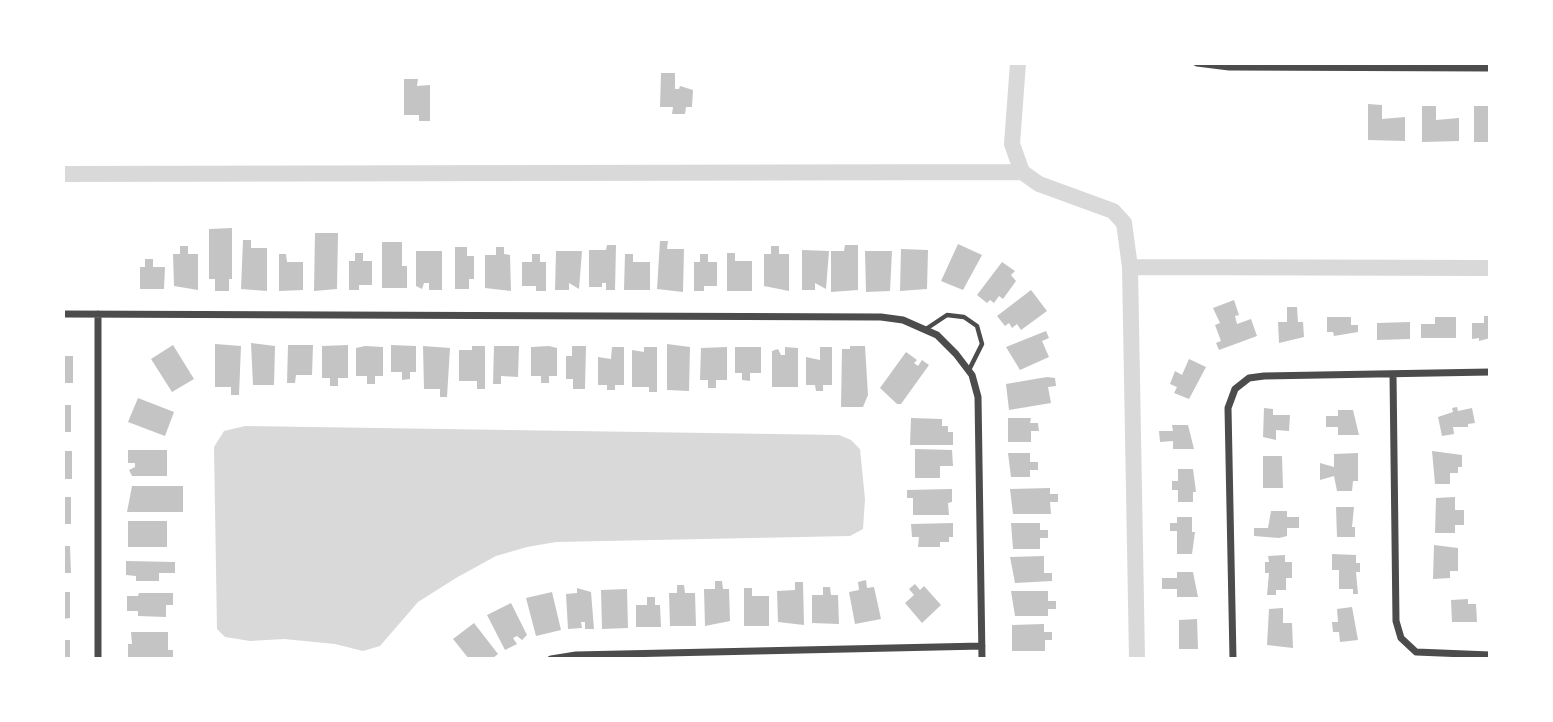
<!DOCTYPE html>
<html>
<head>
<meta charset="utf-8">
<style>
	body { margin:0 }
	#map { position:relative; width:1553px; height:722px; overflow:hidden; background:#fff; font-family:"PT Sans Narrow",sans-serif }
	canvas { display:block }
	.frame { position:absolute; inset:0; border:65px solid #fff; pointer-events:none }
</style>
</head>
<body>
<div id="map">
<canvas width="1553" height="722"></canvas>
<div class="frame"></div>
</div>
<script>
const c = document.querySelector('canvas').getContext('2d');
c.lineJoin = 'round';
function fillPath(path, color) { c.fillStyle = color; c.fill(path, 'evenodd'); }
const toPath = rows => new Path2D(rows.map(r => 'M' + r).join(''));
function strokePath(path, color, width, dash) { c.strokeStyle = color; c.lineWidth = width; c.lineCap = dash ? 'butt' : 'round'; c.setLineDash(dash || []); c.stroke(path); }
fillPath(toPath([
	[245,426,839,435,851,440,860,449,865,499,863,529,850,536,556,542,527,547,496,556,456,578,418,602,380,646,363,651,335,644,284,639,250,641,225,637,217,629,214,447,224,431]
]), '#d9d9d9');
strokePath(toPath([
	[1018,63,1012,144,1022,172],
	[63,174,1022,172,1039,184,1113,211,1124,223,1130,267],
	[1137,659,1130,267,1490,268]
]), '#d9d9d9', 16);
fillPath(toPath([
	[661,73,675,73,675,89,679,89,680,86,693,90,692,107,686,107,685,114,672,114,673,107,660,107],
	[404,79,418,79,417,86,430,85,430,121,419,121,419,115,404,115],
	[1368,104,1382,105,1382,119,1405,117,1405,141,1368,140],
	[1422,106,1436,106,1436,120,1459,118,1459,141,1422,142],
	[1474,106,1488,106,1490,142,1474,142],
	[232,228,232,279,229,279,229,291,215,291,215,279,209,279,209,229],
	[315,233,338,233,337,289,314,291],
	[243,240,251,240,251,248,267,248,267,291,241,289],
	[660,241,668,241,667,249,684,249,683,292,657,289],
	[382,242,402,242,402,266,407,266,407,288,382,288],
	[958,244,982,255,963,290,941,281],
	[607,245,616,245,615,290,606,290,606,283,602,283,602,287,589,287,589,250,606,250],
	[845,245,858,245,858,290,831,292,831,251,844,251],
	[180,246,188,246,188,254,198,254,198,290,174,286,173,254,180,254],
	[771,246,779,246,779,254,789,254,789,291,764,286,764,254,771,254],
	[455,247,467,247,467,256,474,256,474,279,469,279,469,289,455,289],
	[496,247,504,247,504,254,510,255,511,291,485,288,485,255,496,255],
	[901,249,928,250,927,289,900,291],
	[802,250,829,251,826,289,815,283,815,290,802,290],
	[416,251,442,251,442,290,429,290,429,283,424,283,422,289,416,286],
	[556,251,582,251,579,289,569,283,569,290,555,290],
	[865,251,892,251,890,291,866,292],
	[355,253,363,253,363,261,372,261,372,285,359,285,359,290,349,290,349,261,355,261],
	[727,253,735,253,735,261,752,261,752,291,727,291],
	[279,254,286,254,287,262,303,262,303,290,279,291],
	[532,254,540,254,540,262,546,262,546,291,536,291,536,286,522,286,522,262,532,262],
	[625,254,633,254,633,262,650,262,650,290,624,290],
	[700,254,708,254,708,262,717,262,717,286,704,286,704,291,694,291,694,262,700,262],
	[145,259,153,259,153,267,165,267,164,289,140,289,140,267,145,267],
	[1002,262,1015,271,1011,275,1016,281,1003,299,999,296,994,303,990,300,987,303,977,295],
	[1031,290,1047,311,1021,330,1017,324,1012,328,1009,323,1005,326,997,316],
	[1234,300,1239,315,1235,316,1237,324,1251,319,1257,336,1219,350,1216,343,1221,341,1215,325,1220,323,1213,308],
	[1287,307,1297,307,1298,322,1303,322,1304,337,1279,343,1278,322,1287,322],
	[1484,316,1490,316,1490,338,1479,341,1479,338,1472,339,1472,323,1484,323],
	[1327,317,1351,317,1351,325,1358,325,1358,332,1334,336,1333,332,1327,332],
	[1435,317,1456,317,1456,338,1421,338,1421,324,1435,324],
	[1410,322,1410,339,1377,340,1377,323],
	[1046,331,1049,338,1042,341,1049,357,1020,370,1006,347],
	[251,343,275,346,274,385,253,385],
	[215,344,241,346,239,395,231,395,231,387,215,387],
	[667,344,690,347,689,391,667,390],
	[173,345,194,379,172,392,151,359],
	[288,345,313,345,312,375,296,375,295,383,287,383],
	[348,345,348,378,338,378,338,386,330,386,330,378,322,378,322,346],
	[391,345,416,346,416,372,410,372,410,379,402,380,402,372,391,372],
	[365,346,383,347,383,376,375,376,375,384,367,384,367,376,356,376,356,348],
	[423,346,450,348,447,397,440,397,440,389,424,389],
	[472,346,485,346,485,389,477,389,477,381,459,381,459,350,472,350],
	[494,346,519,346,518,377,501,376,501,384,493,384],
	[549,346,557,348,557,376,549,376,549,383,541,383,541,376,531,376,531,347],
	[572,346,586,346,585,389,573,389,573,379,566,379,566,356,572,356],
	[850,346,865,346,868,395,863,407,841,407,842,349,850,349],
	[612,347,624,347,624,385,615,385,615,390,607,390,607,385,598,385,598,357,611,359],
	[644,347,657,347,657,392,649,392,649,387,632,387,632,350,644,352],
	[727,347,727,380,716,380,716,388,708,388,708,380,700,380,701,348],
	[735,347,761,347,761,373,750,373,750,381,742,380,742,373,735,373],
	[785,347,798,348,798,387,772,387,772,351,778,349,781,355,785,355],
	[820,347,832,347,832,385,823,385,823,391,816,391,815,385,806,385,806,357,820,360],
	[906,352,917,360,914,363,918,366,922,360,929,365,901,404,897,404,880,388],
	[63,356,73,356,73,383,63,383],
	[1189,359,1206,367,1189,399,1174,393,1177,387,1170,384,1175,371,1182,375],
	[1047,377,1055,378,1056,386,1048,387,1051,403,1009,410,1006,384],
	[138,398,174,412,165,436,128,422],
	[63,405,71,405,71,432,63,432],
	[1457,407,1458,411,1472,408,1475,423,1468,424,1468,427,1453,427,1454,434,1442,436,1438,417,1453,412,1452,408],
	[1264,408,1273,409,1273,415,1290,415,1289,431,1276,430,1276,440,1263,437],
	[1338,410,1353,410,1359,435,1338,435,1338,427,1326,427,1326,416,1338,416],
	[911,418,942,419,942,426,948,426,948,432,953,432,953,445,910,445],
	[1008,418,1031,418,1030,423,1038,423,1039,431,1031,431,1031,442,1008,442],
	[1172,425,1188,425,1194,449,1173,449,1173,441,1160,442,1159,431,1173,431],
	[915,449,952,450,953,466,940,466,940,478,915,478],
	[128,450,167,450,167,476,132,476,129,470,135,467,135,463,128,463],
	[63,451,72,451,72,479,63,479],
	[1432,451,1462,455,1462,467,1458,467,1458,473,1450,473,1450,484,1435,484],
	[1008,453,1030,453,1030,462,1038,462,1038,470,1030,470,1030,477,1011,477],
	[1358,453,1358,481,1353,481,1352,491,1337,491,1334,476,1320,480,1320,463,1334,467,1334,454],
	[1263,456,1282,456,1283,488,1263,488],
	[1178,469,1193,469,1196,492,1193,492,1193,502,1178,502,1178,490,1172,490,1172,481,1178,481],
	[132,486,183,486,183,512,127,512],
	[1050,488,1050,494,1058,494,1058,502,1050,502,1051,514,1013,514,1010,489],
	[952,489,952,502,948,503,949,515,913,515,913,498,907,498,907,490],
	[63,497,71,497,71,524,63,524],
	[1455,497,1455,510,1464,510,1464,525,1455,525,1455,533,1435,533,1436,498],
	[1336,507,1354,507,1352,527,1355,527,1355,537,1337,537],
	[1271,511,1287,511,1287,517,1299,517,1299,528,1287,528,1287,536,1279,538,1254,536,1254,528,1268,528],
	[1177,517,1192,517,1192,532,1195,532,1192,554,1177,554,1177,531,1170,531,1170,523,1177,523],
	[128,521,167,521,167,547,128,547],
	[953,523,953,537,949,537,949,542,940,542,940,547,918,547,919,537,912,537,911,524],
	[1011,523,1040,523,1040,530,1048,530,1048,538,1040,538,1040,549,1013,549],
	[1434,545,1458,548,1458,571,1450,571,1450,578,1433,579],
	[63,546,70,546,71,573,63,573],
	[1332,554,1356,555,1356,563,1360,563,1360,572,1356,572,1358,594,1353,594,1353,589,1339,589,1339,570,1332,570],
	[1285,555,1285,562,1292,562,1292,578,1286,578,1286,590,1276,590,1276,595,1267,595,1269,573,1265,573,1265,562,1269,562,1268,556],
	[1044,556,1044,573,1052,573,1052,581,1015,583,1010,557],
	[126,561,175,562,175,573,159,573,159,581,136,581,136,576,126,575],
	[1177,572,1193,572,1198,597,1177,597,1177,589,1162,589,1162,578,1177,578],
	[866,580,867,588,874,587,881,619,855,624,849,592,859,590,858,582],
	[715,581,722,581,723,589,729,589,730,621,705,626,704,589,715,589],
	[795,582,803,582,804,625,778,622,777,591,795,590],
	[915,584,920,590,924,586,941,605,922,623,905,603,914,595,909,589],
	[677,585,684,585,685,593,695,593,696,626,670,626,669,593,677,593],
	[823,587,830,587,831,595,838,595,839,624,812,623,812,595,823,595],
	[577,588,591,592,594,629,585,629,585,622,581,622,582,628,568,629,566,594,577,593],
	[744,588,752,588,752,596,769,596,769,626,744,626],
	[627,589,628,628,602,629,601,590],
	[1011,591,1048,591,1048,601,1056,601,1056,609,1048,609,1048,616,1015,616],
	[63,592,70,592,70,618,63,619],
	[552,592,561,630,536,636,526,598],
	[139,593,173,593,173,605,166,605,166,617,138,616,138,611,127,611,127,596,138,596],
	[647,597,655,597,655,605,660,605,661,627,636,627,636,605,647,605],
	[1468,599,1468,604,1476,604,1477,622,1452,622,1451,600],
	[511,603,527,635,522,640,517,636,513,638,517,644,505,650,487,615],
	[1352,607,1358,640,1340,642,1339,632,1333,632,1332,622,1338,622,1337,609],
	[1283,608,1283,623,1292,623,1293,648,1267,645,1269,609],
	[1197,619,1198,649,1179,649,1179,620],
	[474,623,498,654,492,659,469,659,453,639],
	[1044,624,1044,632,1052,632,1052,640,1045,640,1045,651,1012,651,1012,625],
	[131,632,168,632,168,650,173,650,173,657,128,657,128,644,132,644],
	[63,640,70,640,70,659,63,659]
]), '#c4c4c4');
strokePath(toPath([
	[926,329,947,315,964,317,977,326,982,344,969,370]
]), '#4c4c4c', 4.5);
strokePath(toPath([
	[1197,63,1229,67,1490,68],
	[63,314,881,317,903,320,937,335,956,354,972,375,978,397,982,659],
	[1393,374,1396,621,1401,638,1416,652,1490,655],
	[98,659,98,314],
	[551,659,576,655,982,646],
	[1233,659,1228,408,1235,389,1249,378,1264,376,1490,372]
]), '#4c4c4c', 7);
</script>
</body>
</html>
